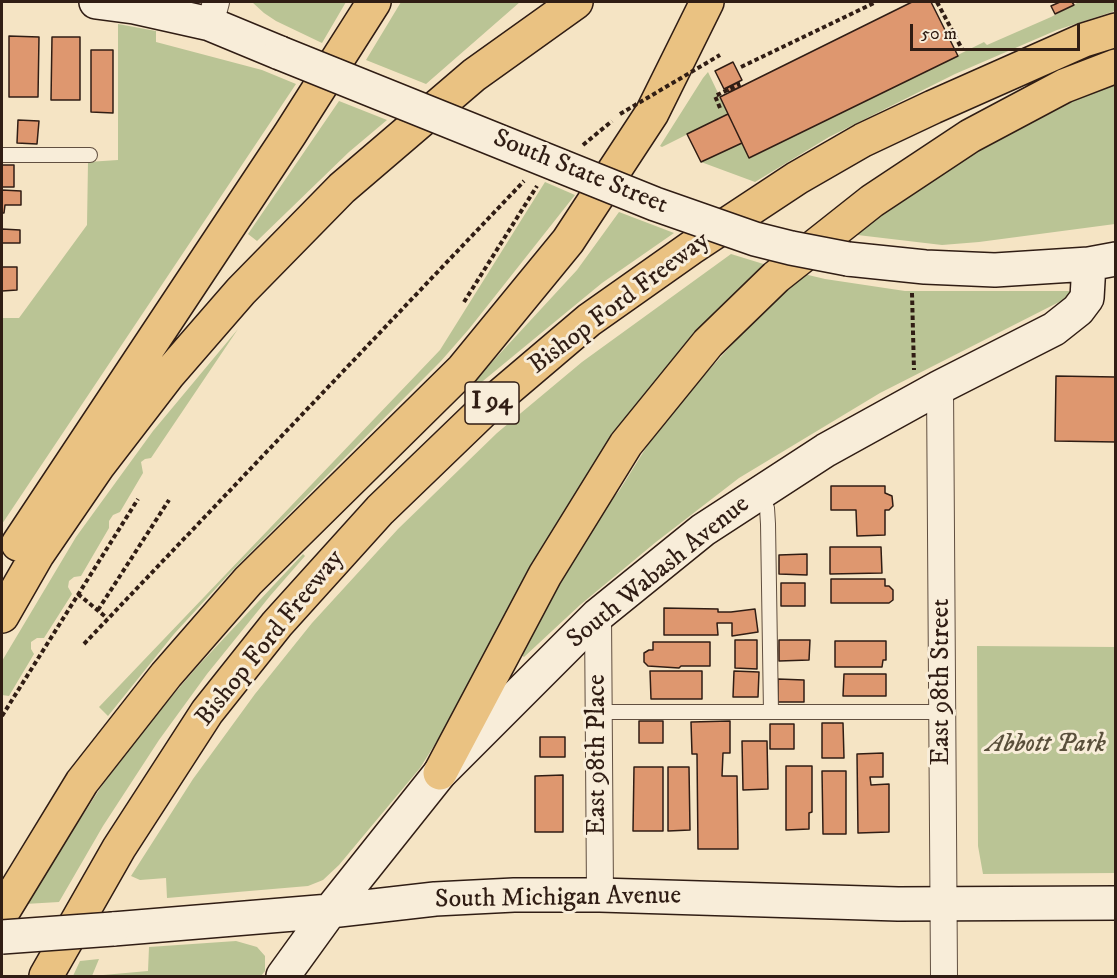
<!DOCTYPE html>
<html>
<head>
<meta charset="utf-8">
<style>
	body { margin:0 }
	#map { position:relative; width:1117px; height:978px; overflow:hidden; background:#f5e4c4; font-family:"IM FELL DW Pica",serif }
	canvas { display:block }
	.frame { position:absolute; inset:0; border:3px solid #301d14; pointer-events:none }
	.scale { position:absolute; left:910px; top:24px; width:170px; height:27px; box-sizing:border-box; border:3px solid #301d14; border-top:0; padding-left:8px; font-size:18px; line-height:21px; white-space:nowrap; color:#301d14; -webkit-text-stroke:4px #f8edd9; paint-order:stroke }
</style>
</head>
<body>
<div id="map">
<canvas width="1117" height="978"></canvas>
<div class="frame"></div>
<div class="scale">50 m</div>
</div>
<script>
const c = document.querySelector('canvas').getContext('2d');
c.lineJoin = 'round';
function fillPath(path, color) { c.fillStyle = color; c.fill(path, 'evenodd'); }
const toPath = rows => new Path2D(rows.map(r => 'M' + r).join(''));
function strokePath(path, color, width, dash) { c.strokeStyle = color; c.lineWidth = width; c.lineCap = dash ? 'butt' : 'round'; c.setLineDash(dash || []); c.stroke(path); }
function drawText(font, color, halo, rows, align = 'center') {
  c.font = font + ' "IM FELL DW Pica",serif'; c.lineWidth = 6; c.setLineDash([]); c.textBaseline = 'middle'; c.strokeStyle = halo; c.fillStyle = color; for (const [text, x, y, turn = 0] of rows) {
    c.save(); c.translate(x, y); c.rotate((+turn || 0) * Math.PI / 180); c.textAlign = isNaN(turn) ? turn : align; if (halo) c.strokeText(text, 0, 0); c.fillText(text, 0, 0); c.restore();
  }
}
fillPath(toPath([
	[252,2,346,2,322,43,276,21,264,13],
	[401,2,520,2,426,84,366,60],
	[1079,2,1115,2,1115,11,1057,30,955,74,829,137,755,182,701,162,742,143,750,158,984,42,987,45,1051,17],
	[118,24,156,31,156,42,262,70,296,84,2,524,2,318,19,318,87,225,88,162,118,160],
	[708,72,728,114,662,147,660,146,703,78],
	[1115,80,1115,224,979,242,942,245,849,234,893,201,1029,119],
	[339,101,387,120,349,152,257,241,248,234],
	[545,182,575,195,469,329,441,361,231,572,174,634,108,716,99,707,440,350],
	[619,212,674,233,602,283,472,390,469,387,577,270],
	[731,254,770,266,555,538,442,733,420,768,339,865,323,880,308,886,167,898,166,878,140,880,131,876,193,779,255,694,312,623,398,529,497,433,582,362],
	[804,274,825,279,905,291,1071,291,1065,299,880,393,739,478,656,542,580,605,524,657,516,651,595,519,619,491,649,443,688,393,749,326],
	[238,329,151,458,145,459,141,462,143,473,120,512,113,515,109,521,109,528,81,576,74,577,69,581,68,587,72,594,44,638,37,638,31,642,31,649,34,654,9,696,2,695,2,661,76,537,153,431],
	[303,554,305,556,270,596,207,674,159,740,103,826,59,902,25,904,103,784,155,716,197,667],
	[977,646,1115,647,1115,873,983,874,978,846],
	[236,941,257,947,265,956,265,971,261,976,73,976,80,961,99,959,92,976,148,971,149,947]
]), '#bac495');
const building = toPath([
	[912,2,931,2,958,56,749,158,720,97,912,2],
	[1060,2,1072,2,1074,5,1055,14,1051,6,1060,2],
	[9,36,39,37,38,97,9,97,9,36],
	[52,37,80,37,80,100,51,100,52,37],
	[91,50,113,50,113,113,91,112,91,50],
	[733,62,742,80,724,89,715,71,733,62],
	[739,82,740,87,729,92,727,88,739,82],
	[728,114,742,143,701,162,687,134,728,114],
	[18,120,39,121,37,144,17,143,18,120],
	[2,165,14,165,14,187,2,187,2,165],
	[2,190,21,191,21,205,5,205,4,213,2,213,2,190],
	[2,229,20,230,20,243,2,243,2,229],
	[2,267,17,267,17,290,2,291,2,267],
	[1056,376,1116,377,1116,442,1055,441,1056,376],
	[831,486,885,486,885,493,892,496,893,506,889,510,885,510,885,535,857,536,856,510,831,510,831,486],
	[830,547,881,547,882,573,830,574,830,547],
	[807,554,807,575,779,574,779,555,807,554],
	[831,579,885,579,885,586,889,586,893,590,893,600,889,603,831,603,831,579],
	[781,583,805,583,805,606,781,606,781,583],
	[664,608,718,609,718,612,731,612,755,609,758,632,732,636,732,623,717,623,718,635,664,635,664,608],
	[735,640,757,640,757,669,735,668,735,640],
	[779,640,810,640,809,660,779,661,779,640],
	[835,641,886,641,886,660,883,660,882,667,835,667,835,641],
	[653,642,710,642,710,666,681,666,679,668,648,666,644,662,644,653,649,650,653,650,653,642],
	[650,671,702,671,702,699,651,699,650,671],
	[734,671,759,672,758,697,733,697,734,671],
	[844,674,886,674,886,696,843,696,844,674],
	[778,679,804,680,804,702,778,702,778,679],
	[639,721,663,721,663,743,639,743,639,721],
	[730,721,730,753,723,753,722,776,737,776,738,849,698,849,697,754,692,754,691,722,730,721],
	[822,723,843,723,844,758,822,758,822,723],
	[770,724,794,724,794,749,770,749,770,724],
	[540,737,565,737,565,757,540,757,540,737],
	[742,741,767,741,768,789,743,790,742,741],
	[883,753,883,777,870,777,871,785,889,784,889,832,858,833,857,754,883,753],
	[786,766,812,766,812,812,809,813,809,829,786,830,786,766],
	[634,767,663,767,663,831,633,831,634,767],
	[668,767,689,767,690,830,668,831,668,767],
	[822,771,846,771,846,834,823,834,822,771],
	[563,775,563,832,535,832,535,776,563,775]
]);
fillPath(building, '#de976f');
strokePath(building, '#301d14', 1.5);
const lane = toPath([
	[2,155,90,155],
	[758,495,767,508,768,524,771,712],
	[598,712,943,712]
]);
const street = toPath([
	[210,24,216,2],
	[940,387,944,976],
	[598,615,600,895]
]);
const secondary = toPath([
	[96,2,134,7,210,24,280,53],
	[848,259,925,267,995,270,1089,264,1116,259],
	[113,929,330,911,435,899,514,895,600,895,898,904,1116,903],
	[283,976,330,911,440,773,598,615,703,530,826,450,940,387,1054,329,1078,310,1087,298,1089,264]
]);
const highway = toPath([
	[18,544,290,134,374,2],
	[2,616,37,555,98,466,168,375,241,291,342,188,474,75,576,2],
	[440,773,545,575,626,444,708,343,776,277,872,201,970,136,1064,86,1116,66],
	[2,913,82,782,166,675,248,581,463,369,568,241,652,113,707,2],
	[46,976,119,848,207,712,277,624,380,510,489,405,589,320,691,248,797,178,863,140,933,107,1084,40,1116,30]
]);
strokePath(lane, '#614f40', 16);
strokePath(street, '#614f40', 28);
strokePath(secondary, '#301d14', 36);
strokePath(highway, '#301d14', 36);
strokePath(toPath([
	[937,2,962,49],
	[741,67,876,2],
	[720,108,715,96,740,84],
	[583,145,612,121],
	[912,293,914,370],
	[464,302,537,186],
	[78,594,107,618],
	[98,610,169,500],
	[84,644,524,181],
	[2,716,138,499]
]), '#301d14', 4, [4.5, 3]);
strokePath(lane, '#f8edd9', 14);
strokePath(street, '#f8edd9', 26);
strokePath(secondary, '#f8edd9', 33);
strokePath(highway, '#eac282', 33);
const secondaryBridge = toPath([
	[280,53,655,204,755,239,791,248,848,259],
	[2,937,113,929]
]);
strokePath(secondaryBridge, '#301d14', 36, []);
strokePath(toPath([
	[620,114,720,55]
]), '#301d14', 4, [4.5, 3]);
strokePath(secondaryBridge, '#f8edd9', 33);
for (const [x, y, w] of [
	[492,403,54]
]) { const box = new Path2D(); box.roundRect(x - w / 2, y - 21, w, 42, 4.5); c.fillStyle = '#f8edd9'; c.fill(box); strokePath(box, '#301d14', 1.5); }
drawText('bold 24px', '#301d14', null, [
	["I 94",492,403]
]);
drawText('26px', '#301d14', '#f8edd9', [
	["South State Street",580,173,22],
	["Bishop Ford Freeway",620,304,-37],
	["South Wabash Avenue",659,573,-39],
	["Bishop Ford Freeway",271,639,-51],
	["East 98th Street",943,682,-90],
	["East 98th Place",599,755,-90],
	["South Michigan Avenue",558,899,-1]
]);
drawText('italic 26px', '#594f3b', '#f8edd9', [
	["Abbott Park",1046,746]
]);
</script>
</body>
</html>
